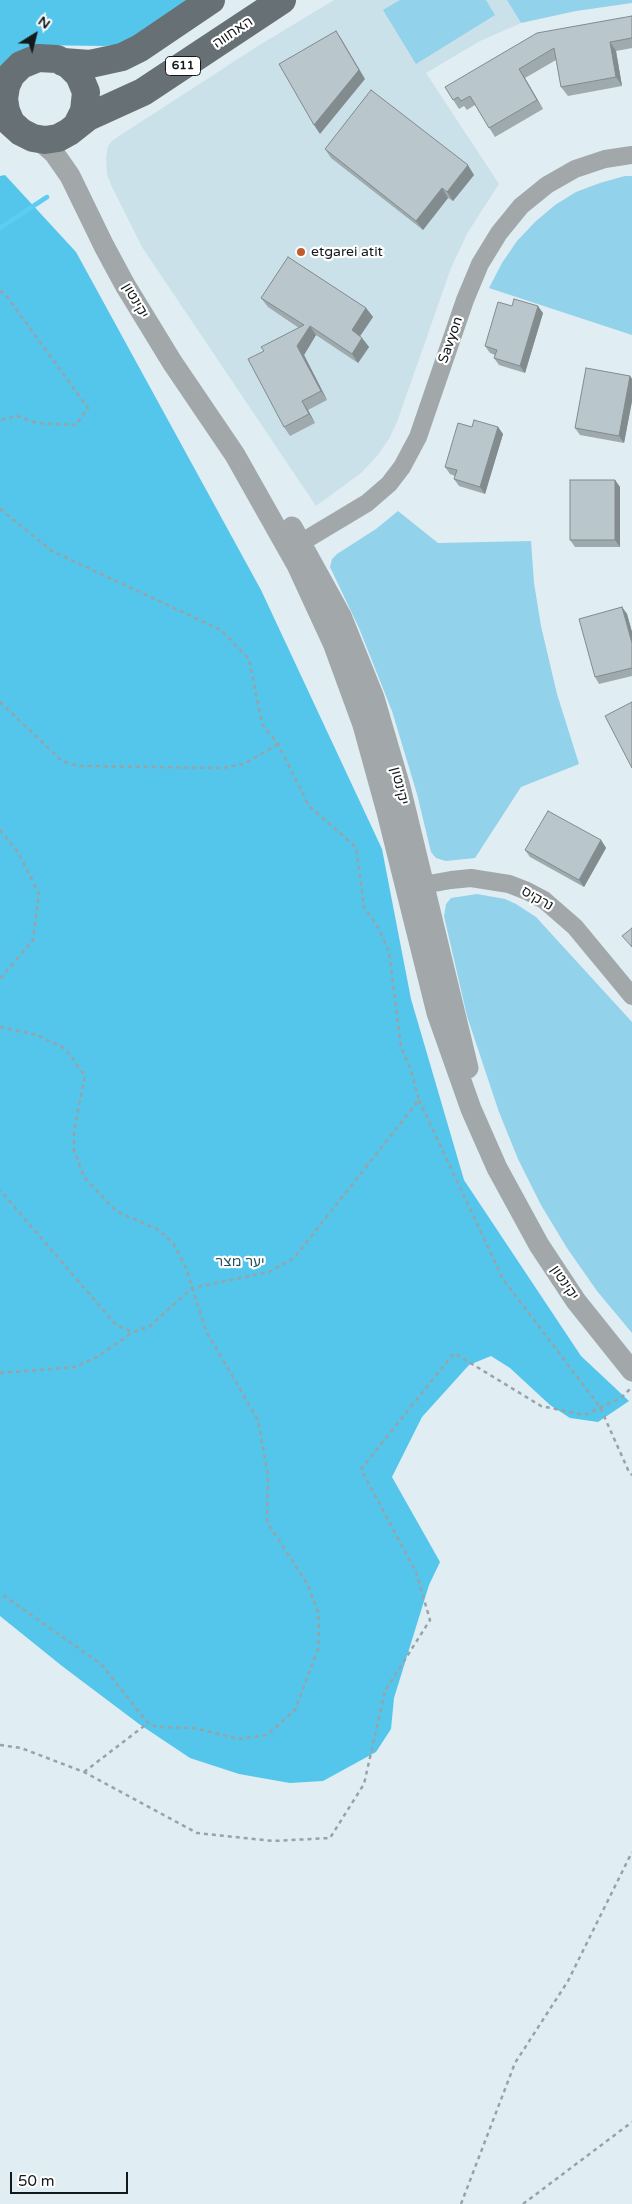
<!DOCTYPE html>
<html>
<head>
<meta charset="utf-8">
<style>
	body { margin:0 }
	#map { position:relative; width:632px; height:2204px; overflow:hidden; background:#e0edf2; font-family:"Varela Round",sans-serif }
	canvas { display:block }
	.north { position:absolute; left:10px; top:10px; width:50px; height:50px; -webkit-text-stroke:4px #fff; paint-order:stroke; rotate:36deg; font-size:14px; font-weight:700; line-height:20px; text-align:center; color:#14191b }
	.north::after { content:''; display:block; margin:auto; width:18px; height:22px; background:#14191b; clip-path:polygon(50% 0,100% 100%,50% 72%,0 100%) }
	.scale { position:absolute; left:10px; top:2172px; width:118px; height:22px; box-sizing:border-box; border:2px solid #14191b; border-top:0; padding-left:6px; font-size:15px; line-height:18px; white-space:nowrap; color:#14191b; -webkit-text-stroke:4px #fff; paint-order:stroke }
</style>
</head>
<body>
<div id="map">
<canvas width="632" height="2204"></canvas>
<div class="north">N</div>
<div class="scale">50 m</div>
</div>
<script>
const c = document.querySelector('canvas').getContext('2d');
c.lineJoin = 'round';
function fillPath(path, color) { c.fillStyle = color; c.fill(path, 'evenodd'); }
const toPath = rows => new Path2D(rows.map(r => 'M' + r).join(''));
function strokePath(path, color, width, dash) { c.strokeStyle = color; c.lineWidth = width; c.lineCap = dash ? 'butt' : 'round'; c.setLineDash(dash || []); c.stroke(path); }
function drawText(font, color, halo, rows, align = 'center') {
  c.font = font + ' "Varela Round","Noto Sans Hebrew",sans-serif'; c.lineWidth = 4.5; c.setLineDash([]); c.textBaseline = 'middle'; c.strokeStyle = halo; c.fillStyle = color; for (const [text, x, y, turn = 0] of rows) {
    c.save(); c.translate(x, y); c.rotate((+turn || 0) * Math.PI / 180); c.textAlign = isNaN(turn) ? turn : align; if (halo) c.strokeText(text, 0, 0); c.fillText(text, 0, 0); c.restore();
  }
}
fillPath(toPath([
	[334,0,507,0,521,23,480,41,426,73,499,184,468,232,451,268,397,422,389,439,377,456,361,473,316,506,142,247,111,185,107,174,106,158,108,146,113,140,258,46]
]), '#cbe1e9');
fillPath(toPath([
	[400,0,486,0,495,15,416,64,383,10],
	[507,0,632,0,632,3,576,11,521,23],
	[625,176,632,176,632,335,489,288,502,263,517,241,535,222,555,205,576,192,600,183],
	[398,511,438,543,531,541,534,583,541,626,557,694,579,764,521,787,475,858,446,861,436,858,431,852,417,794,392,711,359,628,330,567,332,559,337,554,376,529],
	[477,894,505,899,516,904,536,917,632,1022,632,1333,597,1291,567,1248,541,1205,518,1159,499,1112,467,1016,444,916,446,904,451,898]
]), '#92d2ea');
fillPath(toPath([
	[0,0,196,0,138,42,104,46,31,45,0,66],
	[5,175,76,252,261,590,382,849,411,999,464,1180,581,1356,629,1401,598,1422,570,1418,550,1405,510,1368,491,1356,469,1365,422,1417,392,1477,440,1562,429,1585,394,1698,391,1729,376,1752,323,1781,290,1783,239,1774,190,1758,139,1724,62,1666,0,1616,0,176]
]), '#54c6eb');
strokePath(toPath([
	[0,228,47,197]
]), '#5bccf2', 4.5);
strokePath(toPath([
	[0,291,5,294,88,408,76,425,36,423,17,416,0,420],
	[0,509,52,551,221,630,249,659,262,724,278,744,309,806,356,847,364,907,378,927,389,952,401,1047,411,1070,419,1100,294,1258,269,1272,192,1288,150,1326,133,1332,116,1325,0,1190],
	[0,702,62,761,78,766,222,768,244,764,278,744],
	[0,830,18,852,39,894,33,940,0,979],
	[0,1027,37,1035,62,1047,68,1052,85,1076,74,1131,74,1150,84,1177,116,1211,159,1230,173,1243,186,1268,206,1331,258,1420,268,1476,267,1522,308,1585,318,1612,319,1630,318,1649,295,1710,267,1735,239,1739,194,1728,157,1727,148,1723,101,1664,0,1593],
	[419,1100,503,1279,600,1407,629,1472,632,1475],
	[0,1373,75,1367,97,1357,133,1332],
	[0,1745,21,1748,84,1772,197,1833,273,1841,330,1838,364,1784,385,1691,430,1620,416,1572,361,1469,454,1353,541,1406,584,1415,621,1398,631,1388],
	[84,1772,148,1723],
	[461,2204,515,2063,568,1981,632,1852],
	[523,2204,632,2122]
]), '#99a3a7', 2.5, [4, 4]);
strokePath(toPath([
	[289,548,302,542,367,503,389,484,402,467,418,437,465,300,480,264,499,233,521,206,547,185,575,169,605,159,632,155],
	[412,887,451,880,471,878,509,884,527,891,544,900,575,927,632,996]
]), '#a2a8aa', 18);
strokePath(toPath([
	[39,140,54,153,70,176,104,246,125,285,172,362,235,455,297,565,333,643,363,725,387,812,437,1013,471,1109,497,1168,539,1245,576,1301,632,1371],
	[292,527,341,616,374,698,400,787,468,1068]
]), '#a2a8aa', 21);
strokePath(toPath([
	[63,62,90,64,122,57,140,48,211,0],
	[78,123,84,111,86,92,79,75,69,65,57,59,38,58,21,65,11,75,6,86,4,99,6,111,11,123,21,132,33,138,45,140,58,138,69,132,88,117,143,92,282,0]
]), '#677175', 28);
fillPath(toPath([
	[632,16,632,48,616,51,622,86,568,96,561,87,556,60,525,78,543,109,495,137,475,105,467,110,464,106,459,109,445,87],
	[325,149,474,175,453,201,448,198,423,230,331,158],
	[261,298,366,308,373,317,360,336,362,338,369,347,358,363,316,335,304,355,327,400,308,410,315,423,290,436,284,427,264,351,299,328,268,307],
	[512,306,543,313,525,373,499,365,494,358,495,355,490,353,485,346],
	[630,376,632,379,632,401,624,443,580,435,575,428],
	[472,427,498,427,503,434,485,494,459,486,454,479,455,476,450,474,445,467],
	[615,480,620,487,620,547,575,547,570,540],
	[622,607,627,614,632,632,632,676,599,684,595,677],
	[601,840,606,848,584,887,530,857,525,850]
]), '#9faaaf');
fillPath(toPath([
	[336,31,342,40,365,79,320,134,314,125],
	[610,42,616,51,622,86,616,77],
	[519,69,525,78,543,109,537,100],
	[468,165,474,175,453,201,447,192],
	[442,188,448,198,423,230,416,221],
	[538,306,543,313,525,373,520,366],
	[366,308,373,317,358,339,352,330],
	[310,326,316,335,304,355,327,400,321,391,297,346],
	[362,338,369,347,358,363,352,354],
	[630,376,632,379,632,401,624,443,619,436],
	[302,401,308,410,315,423,309,414],
	[498,427,503,434,485,494,480,487],
	[615,480,620,487,620,547,615,540],
	[622,607,627,614,632,632,632,643],
	[601,840,606,848,584,887,579,880]
]), '#828b8e');
const building = toPath([
	[632,16,632,38,610,42,616,77,561,87,554,48,519,69,537,100,489,128,470,96,461,101,458,97,453,100,445,87,537,33,632,16],
	[336,31,359,70,314,125,279,64,336,31],
	[371,90,468,165,447,192,442,188,416,221,325,149,371,90],
	[288,257,366,308,352,330,362,338,352,354,310,326,297,346,321,391,302,401,309,414,284,427,248,359,264,351,261,347,304,325,261,298,288,257],
	[514,299,538,306,520,366,494,358,497,350,485,346,498,302,512,306,514,299],
	[586,368,630,376,619,436,575,428,586,368],
	[474,420,498,427,480,487,454,479,457,470,445,467,458,423,472,427,474,420],
	[570,480,615,480,615,540,570,540,570,480],
	[622,607,632,643,632,668,595,677,579,619,622,607],
	[632,702,632,768,605,716,632,702],
	[548,811,601,840,579,880,525,850,548,811],
	[632,928,632,947,622,936,632,928]
]);
fillPath(building, '#b9c6cb');
strokePath(building, '#828b8e', 1);
for (const [x, y, r, color] of [
	[301,252,5,"#c15b2d"]
]) { const dot = new Path2D(); dot.arc(x, y, r, 0, 2 * Math.PI); c.fillStyle = color; c.fill(dot); strokePath(dot, '#fff', 2); }
for (const [x, y, w] of [
	[183,66,35]
]) { const box = new Path2D(); box.roundRect(x - w / 2, y - 9.5, w, 19, 4); c.fillStyle = '#fff'; c.fill(box); strokePath(box, '#14191b', 1); }
drawText('bold 12px', '#14191b', null, [
	["611",183,66]
]);
drawText('14px', '#14191b', '#fff', [
	["האחווה",233,33,-34],
	["יקינטון",135,301,60],
	["Savyon",451,340,-71],
	["יקינטון",399,786,76],
	["נרקיס",537,899,30],
	["יקינטון",564,1283,56]
]);
drawText('14px', '#14191b', '#fff', [
	["etgarei atit",311,252]
], 'left');
drawText('14px', '#245363', '#fff', [
	["יער מצר",240,1262]
]);
</script>
</body>
</html>
